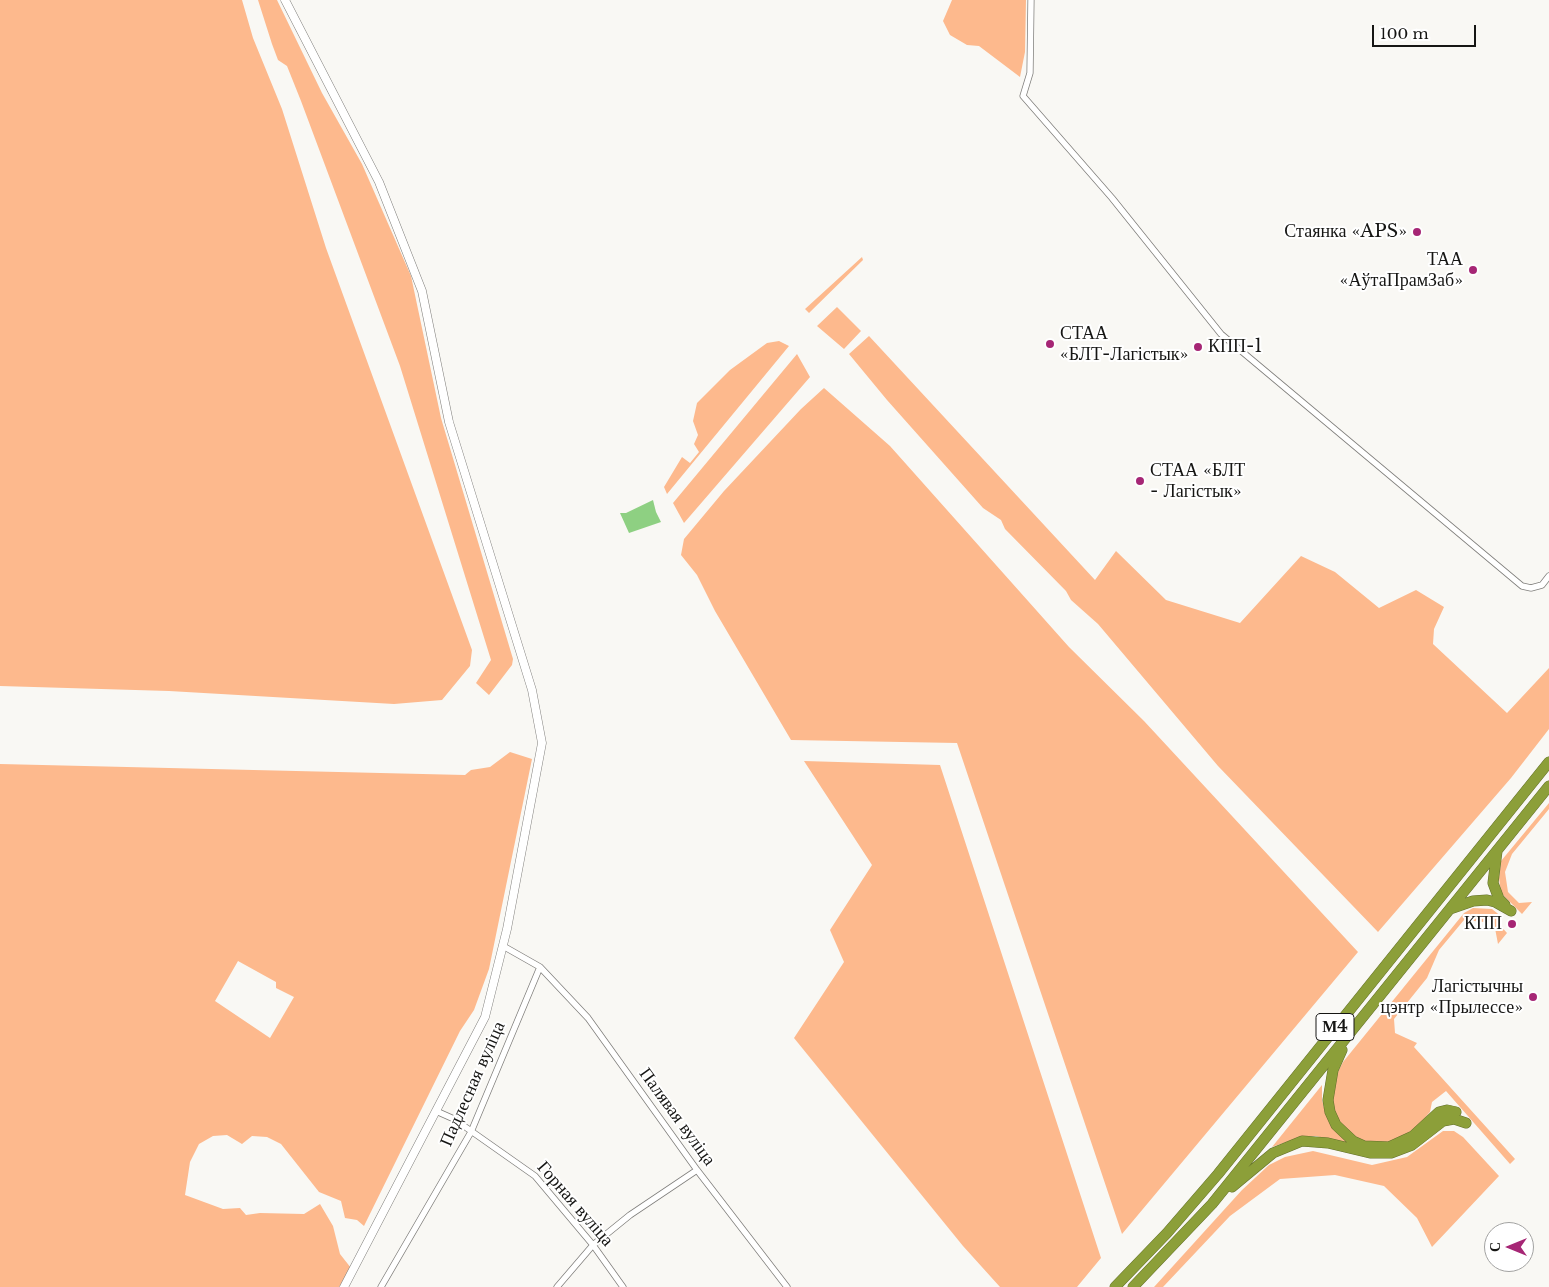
<!DOCTYPE html>
<html>
<head>
<meta charset="utf-8">
<style>
	body { margin:0 }
	#map { position:relative; width:1549px; height:1287px; overflow:hidden; background:#f9f8f4; font-family:"Libre Baskerville",serif }
	canvas { display:block }
	.north { position:absolute; left:1484px; top:1222px; width:50px; height:50px; box-sizing:border-box; background:#fff; border:1px solid #a2a2a1; border-radius:50%; rotate:270deg; font-size:14px; font-weight:700; line-height:20px; text-align:center; color:#161614 }
	.north::after { content:''; display:block; margin:auto; width:18px; height:22px; background:#a62675; clip-path:polygon(50% 0,100% 100%,50% 72%,0 100%) }
	.scale { position:absolute; left:1372px; top:25px; width:104px; height:22px; box-sizing:border-box; border:2px solid #161614; border-top:0; padding-left:6px; font-size:15px; line-height:18px; white-space:nowrap; color:#161614; -webkit-text-stroke:4px #fff; paint-order:stroke }
</style>
</head>
<body>
<div id="map">
<canvas width="1549" height="1287"></canvas>
<div class="north">С</div>
<div class="scale">100 m</div>
</div>
<script>
const c = document.querySelector('canvas').getContext('2d');
c.lineJoin = 'round';
function fillPath(path, color) { c.fillStyle = color; c.fill(path, 'evenodd'); }
const toPath = rows => new Path2D(rows.map(r => 'M' + r).join(''));
function strokePath(path, color, width, dash) { c.strokeStyle = color; c.lineWidth = width; c.lineCap = dash ? 'butt' : 'round'; c.setLineDash(dash || []); c.stroke(path); }
function drawText(font, color, halo, rows, align = 'center') {
  c.font = font + ' "Libre Baskerville",serif'; c.lineWidth = 4; c.setLineDash([]); c.textBaseline = 'middle'; c.strokeStyle = halo; c.fillStyle = color; for (const [text, x, y, turn = 0] of rows) {
    c.save(); c.translate(x, y); c.rotate((+turn || 0) * Math.PI / 180); c.textAlign = isNaN(turn) ? turn : align; if (halo) c.strokeText(text, 0, 0); c.fillText(text, 0, 0); c.restore();
  }
}
fillPath(toPath([
	[0,0,242,0,253,38,282,109,326,248,472,650,470,666,442,700,394,704,169,691,0,686],
	[258,0,277,0,322,93,362,164,411,276,441,418,513,659,512,665,489,695,476,683,491,660,400,366,301,101,287,66,278,60,272,44],
	[952,0,1026,0,1025,52,1020,77,979,46,967,45,950,35,943,21],
	[862,257,863,260,809,313,805,309],
	[837,307,861,331,844,349,817,326],
	[869,336,1095,580,1116,551,1166,600,1240,623,1301,556,1335,572,1379,608,1416,590,1444,607,1434,629,1433,644,1507,713,1549,668,1549,729,1511,778,1378,932,1218,766,1098,624,1071,600,1066,591,1005,529,1001,520,983,508,887,400,849,354],
	[779,341,789,346,667,494,664,487,682,457,690,463,699,452,694,444,698,435,693,421,697,403,730,370,767,343],
	[797,354,810,377,684,523,673,503],
	[824,388,890,446,1069,647,1144,721,1358,952,1122,1234,957,743,791,740,715,611,697,575,681,555,684,539,724,491,801,409],
	[510,752,532,759,489,969,474,1010,460,1031,364,1226,357,1220,345,1218,341,1201,319,1192,281,1144,267,1137,252,1136,242,1144,227,1135,213,1136,199,1144,190,1162,185,1195,223,1209,240,1208,246,1215,260,1213,304,1214,320,1204,333,1226,340,1254,351,1268,339,1287,0,1287,0,764,465,775,471,770,490,767],
	[238,961,276,982,276,988,294,997,270,1038,215,1001],
	[804,761,940,765,1101,1258,1077,1287,1000,1287,963,1246,794,1038,844,962,830,930,872,865],
	[1549,803,1549,809,1512,854,1505,872,1508,892,1519,903,1532,902,1522,914,1501,893,1499,878,1501,861],
	[1473,908,1492,909,1502,917,1498,923,1507,933,1498,944,1494,923,1464,920,1439,950,1427,978,1394,1019,1395,1033,1417,1043,1414,1047,1515,1159,1510,1164,1446,1091,1432,1102,1430,1112,1416,1128,1397,1140,1379,1144,1366,1144,1343,1128,1334,1114,1332,1094,1334,1079,1343,1062,1464,913],
	[1322,1085,1322,1100,1326,1115,1357,1146,1316,1136,1304,1136,1272,1147],
	[1443,1131,1454,1131,1463,1137,1499,1176,1432,1247,1417,1218,1384,1186,1335,1175,1280,1179,1230,1216,1163,1287,1154,1287,1242,1190,1269,1165,1285,1157,1313,1151,1372,1165,1407,1157]
]), '#fdb98d');
fillPath(toPath([
	[653,500,656,512,661,522,629,533,620,513,626,513]
]), '#8ed082');
const street = toPath([
	[1031,0,1030,73,1023,96,1112,198,1221,334,1522,586,1531,588,1542,585,1549,576],
	[503,946,540,967,588,1018,697,1170,787,1287],
	[436,1111,454,1119,535,1176,593,1245,623,1287],
	[381,1287,471,1132,540,967],
	[557,1287,593,1245,630,1215,697,1170]
]);
const secondary = toPath([
	[285,0,379,182,422,291,449,422,532,690,542,743,507,929,485,1017,344,1287]
]);
const highway = toPath([
	[1497,851,1493,883,1499,899,1505,905],
	[1450,909,1473,901,1487,900,1495,902,1511,911],
	[1342,1050,1333,1070,1328,1100,1330,1112,1336,1125,1353,1141,1364,1146,1389,1147,1413,1136,1439,1112,1447,1110,1456,1112],
	[1232,1187,1273,1153,1302,1141,1328,1143,1370,1153,1391,1153,1412,1145,1443,1121,1454,1119,1466,1123],
	[1115,1287,1167,1233,1218,1174,1549,762],
	[1133,1287,1212,1204,1549,786]
]);
strokePath(street, '#807f7c', 7);
strokePath(secondary, '#807f7c', 9);
strokePath(highway, '#636f2c', 11);
strokePath(street, '#fff', 5.5);
strokePath(secondary, '#fff', 8);
strokePath(highway, '#8c9f39', 10);
for (const [x, y, r, color] of [
	[1417,232,5,"#a62675"],
	[1473,270,5,"#a62675"],
	[1050,344,5,"#a62675"],
	[1198,347,5,"#a62675"],
	[1140,481,5,"#a62675"],
	[1512,924,5,"#a62675"],
	[1533,997,5,"#a62675"]
]) { const dot = new Path2D(); dot.arc(x, y, r, 0, 2 * Math.PI); c.fillStyle = color; c.fill(dot); strokePath(dot, '#fff', 2); }
for (const [x, y, w] of [
	[1335,1027,38]
]) { const box = new Path2D(); box.roundRect(x - w / 2, y - 13.5, w, 27, 4); c.fillStyle = '#fff'; c.fill(box); strokePath(box, '#161614', 1); }
drawText('bold 16px', '#161614', null, [
	["М4",1335,1027]
]);
drawText('18px', '#161614', '#fff', [
	["Стаянка «APS»",1407,232],
	["ТАА",1463,260],
	["«АўтаПрамЗаб»",1463,281],
	["СТАА",1060,334,"left"],
	["«БЛТ-Лагістык»",1060,355,"left"],
	["КПП-1",1208,347,"left"],
	["СТАА «БЛТ",1150,471,"left"],
	["- Лагістык»",1150,492,"left"],
	["КПП",1502,924],
	["Лагістычны",1523,987],
	["цэнтр «Прылессе»",1523,1008]
], 'right');
drawText('18px', '#161614', '#fff', [
	["Падлесная вуліца",473,1084,-66],
	["Палявая вуліца",677,1117,54],
	["Горная вуліца",575,1204,49]
]);
</script>
</body>
</html>
